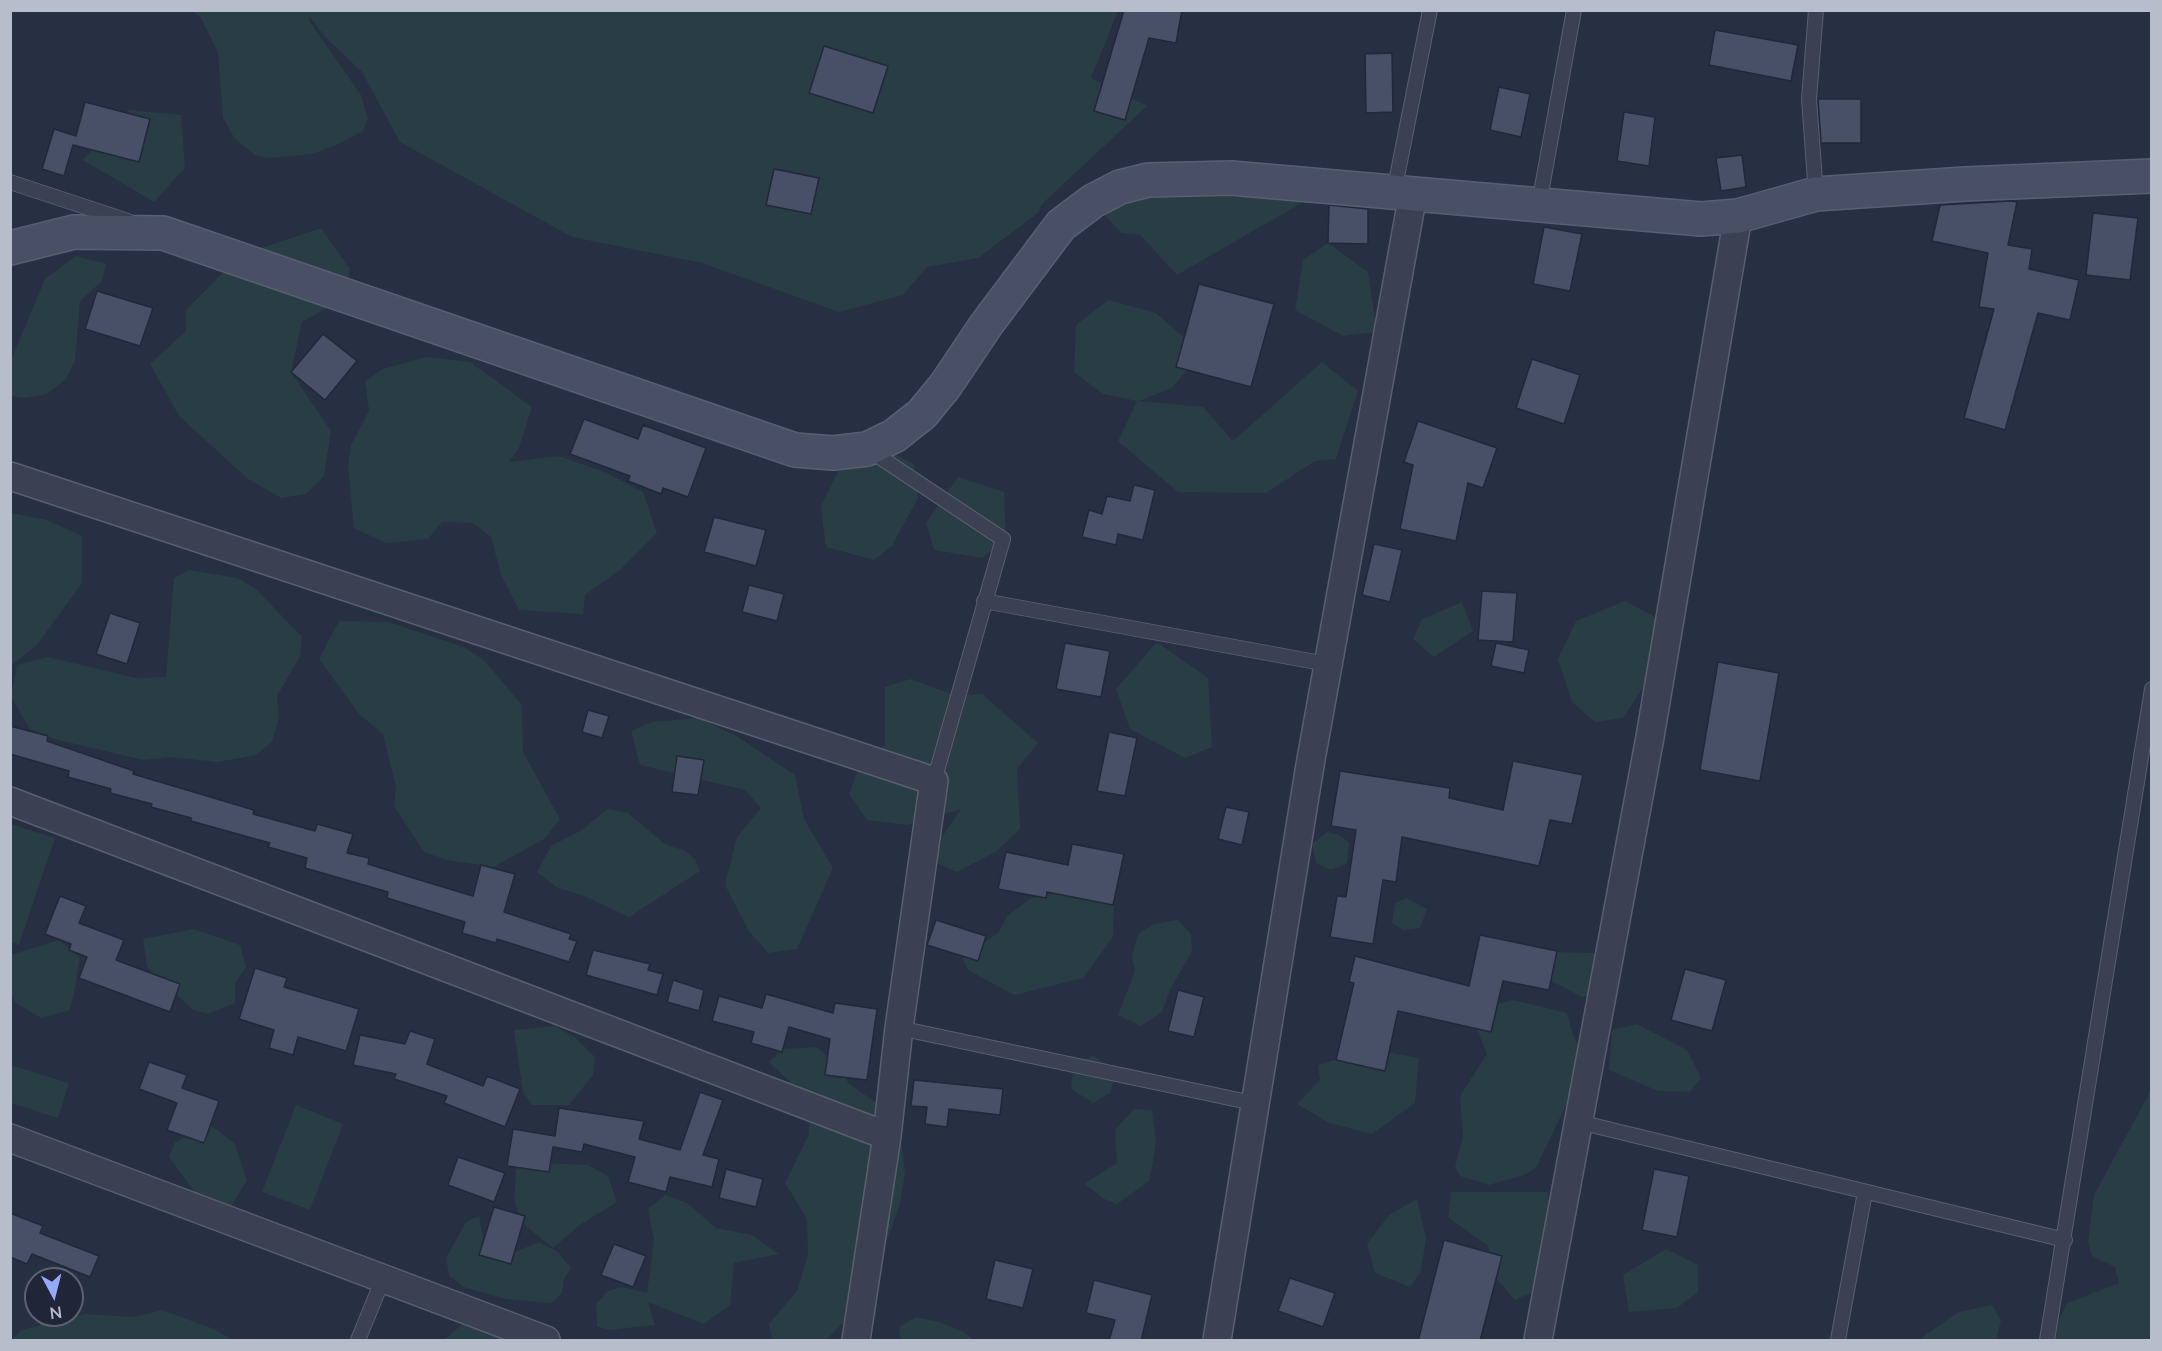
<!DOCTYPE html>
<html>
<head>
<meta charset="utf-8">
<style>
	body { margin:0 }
	#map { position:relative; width:2162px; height:1351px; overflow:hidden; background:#272f43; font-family:Lato,sans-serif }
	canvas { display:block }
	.frame { position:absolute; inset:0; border:12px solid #b8bdcc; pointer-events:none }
	.north { position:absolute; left:24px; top:1267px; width:60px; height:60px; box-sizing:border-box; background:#202638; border:2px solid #5d6273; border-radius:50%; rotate:173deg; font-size:16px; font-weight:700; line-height:24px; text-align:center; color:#b8bdcc }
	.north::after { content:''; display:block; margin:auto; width:21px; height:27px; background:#92aaf8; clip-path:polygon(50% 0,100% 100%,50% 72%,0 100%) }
</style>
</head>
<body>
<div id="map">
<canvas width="2162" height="1351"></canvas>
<div class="frame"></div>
<div class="north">N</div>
</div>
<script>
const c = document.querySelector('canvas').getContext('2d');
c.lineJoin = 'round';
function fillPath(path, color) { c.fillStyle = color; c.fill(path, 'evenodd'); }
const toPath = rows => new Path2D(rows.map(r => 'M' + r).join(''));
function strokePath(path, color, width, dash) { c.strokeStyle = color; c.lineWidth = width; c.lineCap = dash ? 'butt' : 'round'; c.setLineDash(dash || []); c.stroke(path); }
fillPath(toPath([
	[192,11,1118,11,1091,78,1147,106,1042,204,1038,213,978,258,927,267,903,295,839,312,702,263,572,237,400,142,362,72,327,39,309,16,310,22,361,95,368,119,363,131,339,144,312,154,268,158,255,155,235,139,223,118,218,53,201,18],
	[129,110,181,115,185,168,154,202,83,160],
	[1282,171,1305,201,1177,275,1140,235,1121,233,1091,199],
	[321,228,350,269,344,298,302,322,291,372,331,431,324,476,306,494,281,498,248,479,179,416,150,364,186,331,186,310,240,255],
	[1328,243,1368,272,1377,332,1343,336,1295,310,1303,260],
	[76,256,106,264,102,281,80,301,75,361,66,379,47,394,23,398,11,396,11,360,45,279],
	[1108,300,1156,313,1201,352,1172,388,1139,401,1203,407,1233,441,1322,362,1358,391,1336,459,1315,461,1266,493,1178,492,1118,441,1137,401,1103,394,1074,372,1076,325],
	[426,357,470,362,532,407,519,448,509,462,559,456,605,472,643,492,657,533,620,570,585,595,583,614,519,610,501,575,491,537,473,523,442,522,428,539,386,543,354,528,348,466,351,445,369,411,365,381,383,369],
	[889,451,914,464,918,498,892,546,874,560,826,547,821,506,838,471],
	[958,477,1004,492,1006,539,982,558,934,550,926,523],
	[11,513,47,520,82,536,82,583,37,645,11,666],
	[189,570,238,578,257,590,302,637,300,656,277,696,279,717,272,742,256,755,218,762,170,757,144,760,54,739,30,729,11,697,17,665,48,657,136,678,166,677,174,578],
	[1625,601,1665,622,1652,674,1623,718,1595,722,1572,702,1558,659,1576,621],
	[1462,602,1473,631,1434,657,1413,639,1422,619],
	[339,621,389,622,464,647,484,660,522,705,523,752,560,819,544,839,494,867,447,860,424,852,394,806,396,787,383,734,359,714,319,659],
	[1157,642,1208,678,1212,747,1185,758,1130,729,1116,689],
	[910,679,954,695,982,694,1038,743,1017,769,1020,829,997,851,957,872,927,859,961,809,907,825,867,820,849,794,858,770,885,745,885,687],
	[698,718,735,735,795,775,804,819,833,868,797,949,768,953,748,930,725,885,737,837,761,808,745,790,640,765,631,731,652,722],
	[607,809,628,813,665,844,685,851,695,859,700,871,629,917,584,896,556,887,537,872,551,846,582,830],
	[11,824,55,838,19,945,11,942],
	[1327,832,1339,835,1349,842,1347,863,1331,870,1316,863,1312,844],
	[1056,892,1114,899,1113,937,1083,978,1014,995,968,970,962,958,998,933,1008,915,1030,899],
	[1407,898,1427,909,1420,928,1403,930,1392,923,1395,903],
	[1178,920,1191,934,1192,951,1170,990,1162,1012,1141,1026,1118,1015,1135,971,1132,956,1138,934,1154,924],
	[194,929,240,945,246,967,235,983,235,1003,208,1014,193,1010,147,967,143,939],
	[59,940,80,957,75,988,70,1010,41,1018,16,1003,11,995,10,955],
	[1552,952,1597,953,1592,995,1582,997,1540,975],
	[1513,1000,1567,1013,1573,1035,1587,1061,1536,1168,1524,1175,1489,1185,1460,1176,1455,1167,1463,1136,1460,1096,1487,1054,1473,1019,1480,1009],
	[1637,1024,1687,1050,1701,1078,1690,1092,1658,1091,1609,1070,1612,1030],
	[555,1026,576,1038,595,1057,593,1075,569,1105,532,1105,523,1092,514,1030],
	[817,1047,845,1073,848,1083,884,1108,902,1147,905,1173,900,1204,881,1257,849,1317,826,1340,772,1340,769,1324,797,1291,808,1255,807,1219,785,1183,809,1134,808,1107,801,1093,769,1062,783,1049],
	[1382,1051,1419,1058,1415,1103,1372,1134,1329,1123,1297,1104,1320,1080,1318,1065,1355,1054],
	[1093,1056,1117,1071,1110,1093,1093,1103,1071,1089,1073,1066],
	[10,1065,69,1083,58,1118,11,1103],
	[2151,1090,2151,1340,2053,1340,2052,1333,2067,1303,2119,1283,2115,1267,2092,1256,2088,1242,2094,1195],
	[296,1105,343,1124,310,1210,262,1192],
	[1134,1109,1152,1110,1156,1142,1152,1168,1149,1181,1117,1204,1106,1200,1084,1184,1117,1163,1115,1130],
	[212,1126,235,1144,247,1180,231,1206,197,1195,169,1157,175,1142],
	[517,1162,588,1165,608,1176,617,1202,581,1224,553,1248,522,1223,514,1200],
	[1451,1192,1548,1192,1551,1249,1557,1281,1515,1300,1496,1278,1488,1246,1448,1217],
	[665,1195,687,1203,716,1228,752,1235,779,1254,734,1263,730,1305,704,1324,648,1302,655,1325,608,1330,597,1326,596,1304,608,1291,622,1287,647,1293,654,1240,648,1209],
	[1417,1199,1426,1238,1421,1271,1410,1287,1375,1273,1367,1244,1389,1215],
	[479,1216,486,1253,510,1254,539,1242,558,1252,571,1268,564,1279,562,1293,551,1303,506,1299,466,1288,449,1276,446,1258,466,1222],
	[1666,1249,1698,1265,1698,1292,1677,1308,1629,1312,1623,1275],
	[1992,1305,2001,1320,1996,1340,1921,1340,1925,1335,1959,1312],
	[162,1310,214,1329,233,1340,11,1340,21,1330,85,1314,133,1317],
	[916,1317,939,1322,962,1331,974,1340,904,1340,899,1336,900,1326],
	[468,1319,497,1328,502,1340,444,1340]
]), '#293d44');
const building = toPath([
	[1124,10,1182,10,1176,43,1149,38,1125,120,1094,111,1124,10],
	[1715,30,1798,45,1791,81,1709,65,1715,30],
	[824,46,888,66,873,113,809,93,824,46],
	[1392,53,1393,112,1366,113,1365,54,1392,53],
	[1499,87,1530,94,1521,137,1490,130,1499,87],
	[1818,99,1861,99,1861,143,1821,143,1818,99],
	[85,102,150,119,139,162,73,145,64,176,42,169,54,129,76,136,85,102],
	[1624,112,1655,117,1649,166,1617,161,1624,112],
	[1742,155,1746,187,1721,191,1716,158,1742,155],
	[774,169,819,178,811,214,766,205,774,169],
	[2010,201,2017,202,2008,245,2032,249,2029,269,2079,280,2070,320,2038,313,2005,430,1964,418,1994,309,1979,307,1988,253,1932,241,1940,205,2010,201],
	[1329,205,1368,209,1368,244,1328,243,1329,205],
	[2093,213,2138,218,2130,280,2086,275,2093,213],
	[1544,227,1582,234,1570,291,1533,284,1544,227],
	[1199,284,1274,304,1251,387,1176,367,1199,284],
	[97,291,153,308,140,346,85,329,97,291],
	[323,334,357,361,325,400,291,372,323,334],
	[1532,359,1580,375,1564,424,1516,408,1532,359],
	[584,419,638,439,643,425,706,448,688,497,663,488,661,494,628,481,630,476,570,454,584,419],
	[1418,421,1497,448,1483,488,1468,483,1456,541,1400,529,1413,465,1404,462,1418,421],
	[1134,485,1155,490,1143,540,1118,534,1116,545,1082,537,1089,510,1102,514,1107,496,1130,501,1134,485],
	[714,517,766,530,756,566,704,552,714,517],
	[1374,544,1402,550,1390,602,1362,595,1374,544],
	[749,585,784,594,777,621,742,612,749,585],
	[1482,591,1517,593,1513,642,1478,640,1482,591],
	[110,613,140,623,127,664,96,654,110,613],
	[1065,643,1110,651,1101,697,1056,689,1065,643],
	[1496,643,1529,650,1524,673,1491,666,1496,643],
	[1718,662,1779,673,1760,781,1700,770,1718,662],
	[588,710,609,716,602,738,582,732,588,710],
	[10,726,48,736,47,741,134,771,133,774,254,810,253,814,315,831,317,824,353,834,347,853,369,858,368,864,410,877,473,896,481,865,515,874,504,912,571,934,569,939,577,941,569,962,497,939,496,943,462,933,465,922,387,898,388,892,305,868,307,858,268,847,270,843,191,821,191,818,151,807,152,804,110,793,111,789,68,777,69,771,10,754,10,726],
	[1109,732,1137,738,1125,796,1097,791,1109,732],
	[677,756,704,760,698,795,672,792,677,756],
	[1513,761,1583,775,1572,824,1550,820,1539,866,1402,837,1396,882,1383,880,1373,944,1330,937,1337,896,1346,897,1356,830,1331,826,1340,771,1450,788,1449,798,1503,810,1513,761],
	[1226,807,1249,812,1242,845,1218,839,1226,807],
	[1072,844,1124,854,1113,905,1047,892,1046,898,998,889,1006,852,1068,865,1072,844],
	[60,896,86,906,79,923,124,940,116,960,180,984,170,1012,79,978,87,957,69,950,71,944,45,934,60,896],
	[936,920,986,936,978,961,927,945,936,920],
	[1480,935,1557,951,1549,990,1503,981,1491,1032,1398,1011,1385,1071,1336,1060,1354,983,1349,982,1355,956,1469,986,1480,935],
	[593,950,650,964,648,970,663,974,657,995,586,975,593,950],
	[255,968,287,978,284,987,359,1009,346,1051,298,1037,293,1055,269,1048,274,1030,239,1019,255,968],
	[1685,969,1726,980,1712,1031,1671,1020,1685,969],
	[673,980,704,990,699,1011,667,1002,673,980],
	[1178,990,1204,997,1194,1037,1168,1031,1178,990],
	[766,994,833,1013,835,1003,877,1009,867,1080,825,1075,830,1039,789,1027,782,1052,751,1043,754,1032,712,1021,719,996,762,1008,766,994],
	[410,1031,435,1039,427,1064,483,1086,487,1076,520,1089,505,1127,444,1103,447,1096,394,1079,396,1074,353,1065,360,1035,405,1044,410,1031],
	[149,1062,187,1075,182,1088,219,1101,204,1143,167,1130,177,1103,139,1089,149,1062],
	[914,1080,1003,1089,1000,1115,949,1109,947,1127,925,1124,927,1107,911,1106,914,1080],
	[700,1092,723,1100,703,1155,719,1159,712,1187,670,1177,666,1192,628,1182,635,1157,584,1144,582,1152,553,1147,549,1172,507,1166,513,1129,555,1136,559,1108,644,1121,639,1139,680,1150,700,1092],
	[458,1157,505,1173,494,1202,448,1185,458,1157],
	[726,1169,763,1179,756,1207,719,1198,726,1169],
	[1654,1169,1689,1176,1677,1237,1642,1230,1654,1169],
	[494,1207,525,1216,511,1264,479,1255,494,1207],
	[10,1213,43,1226,40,1233,99,1256,90,1277,32,1254,27,1264,10,1257,10,1213],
	[1444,1240,1502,1256,1480,1341,1418,1341,1444,1240],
	[614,1244,646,1256,633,1287,601,1275,614,1244],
	[995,1260,1033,1269,1023,1308,986,1299,995,1260],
	[1290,1278,1335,1293,1323,1327,1278,1311,1290,1278],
	[1094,1280,1152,1295,1141,1341,1109,1341,1115,1320,1086,1313,1094,1280]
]);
fillPath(building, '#485067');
strokePath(building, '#22283a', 1.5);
const lane = toPath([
	[10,182,128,221],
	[1394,192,1430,10],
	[1816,194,1809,99,1816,10],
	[1539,204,1574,10],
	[869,450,1003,539,934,781],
	[984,601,1327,664],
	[899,1028,1253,1103],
	[1579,1122,2065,1240],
	[358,1340,383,1279],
	[1838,1340,1865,1192],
	[2047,1340,2152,689]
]);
const street = toPath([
	[10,476,934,781,899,1028,887,1136,856,1340],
	[10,801,887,1136],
	[10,1138,546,1340],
	[1217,1340,1310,765,1413,194],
	[1538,1340,1650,737,1738,216]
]);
const secondary = toPath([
	[10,248,74,232,163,233,795,450,833,453,867,449,894,436,922,414,945,386,986,325,1061,225,1093,201,1120,187,1148,180,1231,178,1701,219,1738,216,1816,194,1965,184,2152,176]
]);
strokePath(lane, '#595f70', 16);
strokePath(street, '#595f70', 30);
strokePath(secondary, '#595f70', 36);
strokePath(lane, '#3b4152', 14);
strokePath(street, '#3b4152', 27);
strokePath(secondary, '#495065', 33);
</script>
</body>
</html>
